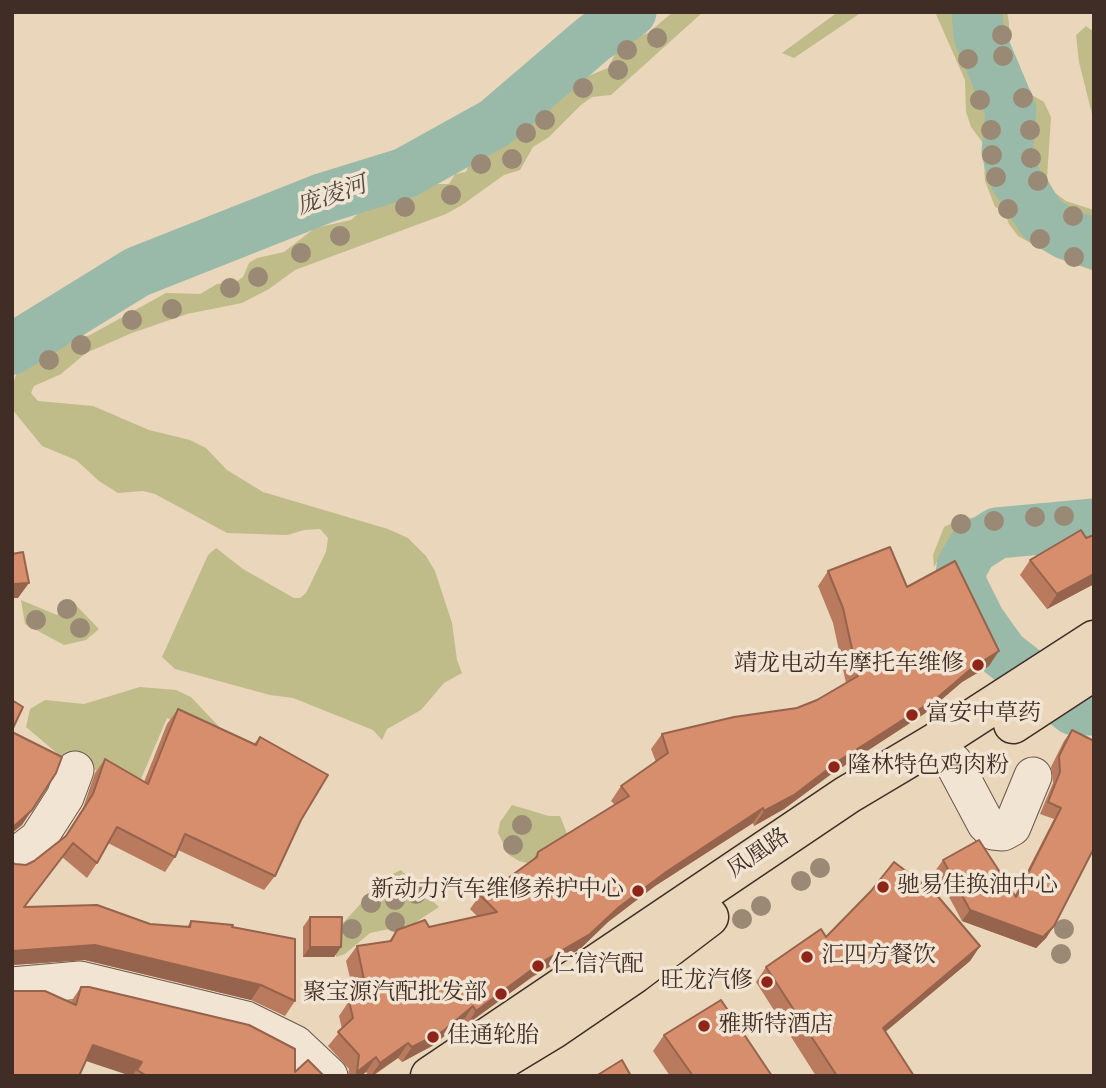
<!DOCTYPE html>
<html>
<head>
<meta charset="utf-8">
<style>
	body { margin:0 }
	#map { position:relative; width:1106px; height:1088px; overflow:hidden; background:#ead6ba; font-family:Cardo,serif }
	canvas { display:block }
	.frame { position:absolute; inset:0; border:14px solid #3f2d26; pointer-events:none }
</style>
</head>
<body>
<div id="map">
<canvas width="1106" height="1088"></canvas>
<div class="frame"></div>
</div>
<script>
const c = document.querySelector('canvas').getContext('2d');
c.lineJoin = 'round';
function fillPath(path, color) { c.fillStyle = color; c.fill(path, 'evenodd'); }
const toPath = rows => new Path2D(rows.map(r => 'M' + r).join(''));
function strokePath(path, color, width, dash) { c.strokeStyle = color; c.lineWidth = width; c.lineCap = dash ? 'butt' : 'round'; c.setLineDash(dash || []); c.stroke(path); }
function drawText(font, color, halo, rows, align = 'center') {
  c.font = font + ' Cardo,"Noto Serif SC",serif'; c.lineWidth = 7; c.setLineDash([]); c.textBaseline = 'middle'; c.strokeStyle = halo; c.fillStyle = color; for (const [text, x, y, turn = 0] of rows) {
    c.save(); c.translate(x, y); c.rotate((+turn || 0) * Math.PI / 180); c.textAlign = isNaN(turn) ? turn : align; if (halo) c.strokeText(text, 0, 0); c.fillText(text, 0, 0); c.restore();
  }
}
fillPath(toPath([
	[673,12,703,12,611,95,592,97,581,105,549,137,533,147,520,170,504,175,462,205,446,214,295,270,269,289,242,303,187,314,132,333,86,353,61,374,34,386,31,393,38,401,93,406,149,430,190,440,206,448,227,470,263,492,388,529,408,538,426,556,435,571,452,623,457,660,462,673,444,683,421,710,387,729,382,740,373,730,293,698,270,695,175,669,162,657,208,555,216,548,243,569,294,598,300,598,306,593,326,552,328,538,320,529,304,530,287,535,227,533,155,494,143,491,118,493,99,481,76,460,42,446,12,409,12,387,18,369,24,362,39,357,42,351,90,335,166,293,200,294,217,284,236,282,243,277,249,263,257,258,284,252,315,228,351,220,376,197,383,198,400,189,418,191,427,184,449,184,455,174,466,172,472,155,497,150,507,144,515,128,541,110,568,84,608,68,620,44,648,33],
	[838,12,862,12,794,58,782,53],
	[935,12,964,12,969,41,993,97,1005,186,1012,200,1035,227,1049,237,1094,254,1094,271,1055,257,1018,236,1009,224,1004,211,995,207,985,181,983,143,971,127,966,112,965,80],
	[995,12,1007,12,1009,23,1009,77,1018,87,1044,102,1051,117,1047,178,1054,192,1066,201,1094,210,1094,232,1072,228,1057,220,1041,204,1035,190,1022,152,1020,113,1001,66],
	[1086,26,1094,32,1094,122,1079,62,1076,35],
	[1094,505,1094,518,994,524,955,532,934,567,933,555,944,527,961,519],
	[70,599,99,629,86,640,64,645,25,624,21,600,57,615],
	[140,687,176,690,191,697,225,733,228,745,167,718,135,793,87,765,71,765,26,727,30,709,45,700,84,704],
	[512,805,549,816,560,816,568,836,539,857,527,863,519,861,509,855,498,833,500,822],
	[401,870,439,907,413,924,370,933,345,954,336,957,336,925,344,922,384,878]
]), '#bfbc8a');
strokePath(toPath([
	[977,12,979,35,1011,111,1007,152,1015,178,1042,219,1066,234,1094,243],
	[12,349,137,272,324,198,405,173,495,123,593,39,631,12],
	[1094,524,997,533,972,549,962,567,960,582,980,622,1003,654,1074,710,1094,710]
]), '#99baa9', 51);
const minor = toPath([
	[953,762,986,824,993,831,1003,832,1012,827,1033,776],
	[12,859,38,839,65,797,75,770],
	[12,986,80,980,246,1020,295,1044,329,1076]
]);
const major = toPath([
	[1013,724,1094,671],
	[430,1076,847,795,936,742,1094,640],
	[476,1076,552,1030,634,974,709,917]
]);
strokePath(minor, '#6a574b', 39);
strokePath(major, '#3f2d26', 41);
strokePath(minor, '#f1e4d2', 37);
strokePath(major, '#ead6ba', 38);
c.fillStyle = '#9a8974';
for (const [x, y] of [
	[1002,35],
	[657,38],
	[627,50],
	[1003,56],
	[968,59],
	[618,70],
	[583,88],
	[1023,98],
	[980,100],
	[545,120],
	[991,130],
	[1030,130],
	[526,133],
	[992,155],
	[1031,158],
	[512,159],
	[481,164],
	[996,177],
	[1038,181],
	[451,195],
	[405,207],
	[1008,209],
	[1073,216],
	[340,236],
	[1040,239],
	[301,253],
	[1074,257],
	[258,277],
	[230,288],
	[172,309],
	[132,320],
	[81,345],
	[49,360],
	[1064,516],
	[1035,517],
	[994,521],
	[961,524],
	[67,609],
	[36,620],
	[80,628],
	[522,825],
	[513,845],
	[820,868],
	[801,881],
	[416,894],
	[395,900],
	[371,903],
	[761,906],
	[742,919],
	[395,922],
	[352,929],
	[1064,929],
	[1061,954]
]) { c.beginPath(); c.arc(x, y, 10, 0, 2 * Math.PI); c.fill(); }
fillPath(toPath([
	[1094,535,1094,584,1047,609,1020,575,1030,560],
	[828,571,907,587,989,666,962,682,927,712,830,775,784,809,754,826,753,823,655,886,608,922,580,949,532,977,466,1025,463,1021,432,1046,402,1062,398,1058,373,1076,369,1076,366,1072,361,1076,348,1076,349,1069,328,1046,342,1029,339,1016,349,1001,355,999,346,961,357,946,389,941,397,930,429,927,477,916,470,909,480,895,500,884,532,861,538,852,615,805,611,801,621,786,656,762,651,749,662,734,797,708,817,700,846,683,833,623,818,586],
	[178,709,254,744,260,737,301,820,275,876,264,890,178,850,175,857,165,872,108,843,97,863,87,878,62,857,25,907,150,924,187,927,191,921,232,927,295,1001,285,1016,251,1000,85,960,12,965,12,862,15,864,26,865,34,861,64,838,83,808,95,773,105,759,144,782,167,724],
	[1072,730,1054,926,1046,938,1036,948,962,921,935,871,943,860,1015,895,1054,819,1040,814,1053,783,1051,767,1064,741],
	[871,891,980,946,970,961,885,1032,914,1076,816,1076,756,982,766,967,826,937],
	[310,917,341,947,334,957,303,957,303,927],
	[81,987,295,1072,324,1076,131,1076,14,991,70,1003],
	[664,1035,772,1076,670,1076,653,1051]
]), '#b97a5e');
fillPath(toPath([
	[1094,574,1094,584,1047,609,1057,594],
	[29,583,18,598,12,598,12,584],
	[999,651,989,666,962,682,927,712,830,775,784,809,754,826,764,811,840,760,972,668],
	[763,808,753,823,655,886,608,922,580,949,532,977,466,1025,476,1011,542,962,666,872],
	[32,810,22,825,12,833,12,828],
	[970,910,1054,926,1046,938,1036,948,962,921],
	[95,945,261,985,251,1000,85,960,12,965,12,951],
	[980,946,970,961,872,1043,883,1028],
	[310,947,341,947,334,957,303,957],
	[473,1006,463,1021,432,1046,402,1062,412,1047],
	[408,1043,398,1058,371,1076,380,1063],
	[93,1045,142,1062,132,1076,131,1076,83,1060],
	[376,1057,366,1072,361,1076,355,1076,357,1072]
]), '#96634c');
const building = toPath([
	[1081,530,1086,538,1094,535,1094,574,1057,594,1030,560,1081,530],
	[890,547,907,587,955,561,999,651,972,668,937,698,840,760,794,795,764,811,763,808,666,872,619,907,590,934,542,962,476,1011,473,1006,442,1032,412,1047,408,1043,380,1063,376,1057,357,1072,359,1055,338,1032,353,1018,349,1001,367,994,357,946,391,941,397,930,425,920,429,927,497,912,480,895,498,881,500,884,537,857,538,852,629,796,621,786,668,753,662,734,734,717,797,708,817,700,858,676,843,608,828,571,890,547],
	[23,552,29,583,12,584,12,554,23,552],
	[12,700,23,707,12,730,12,700],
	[178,709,256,745,260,737,328,775,301,820,275,876,185,834,175,857,117,827,97,863,73,843,24,907,97,905,150,924,190,927,191,921,233,925,232,927,295,939,295,1001,261,985,95,945,12,951,12,862,15,864,26,865,34,861,66,836,93,794,105,759,148,784,178,709],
	[1072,730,1094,741,1094,848,1054,926,1043,937,970,910,943,860,979,840,1016,897,1061,808,1048,802,1060,772,1059,756,1072,730],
	[12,732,62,757,56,773,32,810,12,828,12,732],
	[894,862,935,893,980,946,883,1028,914,1076,837,1076,766,967,821,929,826,937,871,891,894,862],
	[310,917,342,917,341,947,310,947,310,917],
	[81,987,89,987,249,1025,295,1049,295,1072,308,1060,324,1076,147,1076,137,1070,142,1062,93,1045,79,1076,12,1076,12,989,14,991,45,991,76,1005,81,987],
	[721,1000,772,1076,693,1076,664,1035,721,1000],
	[622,1060,631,1076,596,1076,622,1060]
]);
fillPath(building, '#d78e6d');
strokePath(building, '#96634c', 2);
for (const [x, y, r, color] of [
	[978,665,7,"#8f2418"],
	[912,715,7,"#8f2418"],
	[834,767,7,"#8f2418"],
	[883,887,7,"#8f2418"],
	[638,891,7,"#8f2418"],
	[807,957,7,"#8f2418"],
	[538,966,7,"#8f2418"],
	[767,982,7,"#8f2418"],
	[501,994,7,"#8f2418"],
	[704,1026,7,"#8f2418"],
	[433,1037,7,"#8f2418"]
]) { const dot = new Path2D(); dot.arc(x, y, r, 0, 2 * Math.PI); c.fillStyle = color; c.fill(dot); strokePath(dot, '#f1e4d2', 2.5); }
drawText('23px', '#3f2d26', '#f1e4d2', [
	["靖龙电动车摩托车维修",964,665,"right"],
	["富安中草药",926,715],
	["隆林特色鸡肉粉",848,767],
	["驰易佳换油中心",897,887],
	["新动力汽车维修养护中心",624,891,"right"],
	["汇四方餐饮",821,957],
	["仁信汽配",552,966],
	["旺龙汽修",753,982,"right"],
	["聚宝源汽配批发部",487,994,"right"],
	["雅斯特酒店",718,1026],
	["佳通轮胎",447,1037]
], 'left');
drawText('23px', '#3f2d26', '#f1e4d2', [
	["凤凰路",759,854,-34]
]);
drawText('italic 24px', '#514940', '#f1e4d2', [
	["庞凌河",332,197,-19]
]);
</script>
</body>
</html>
